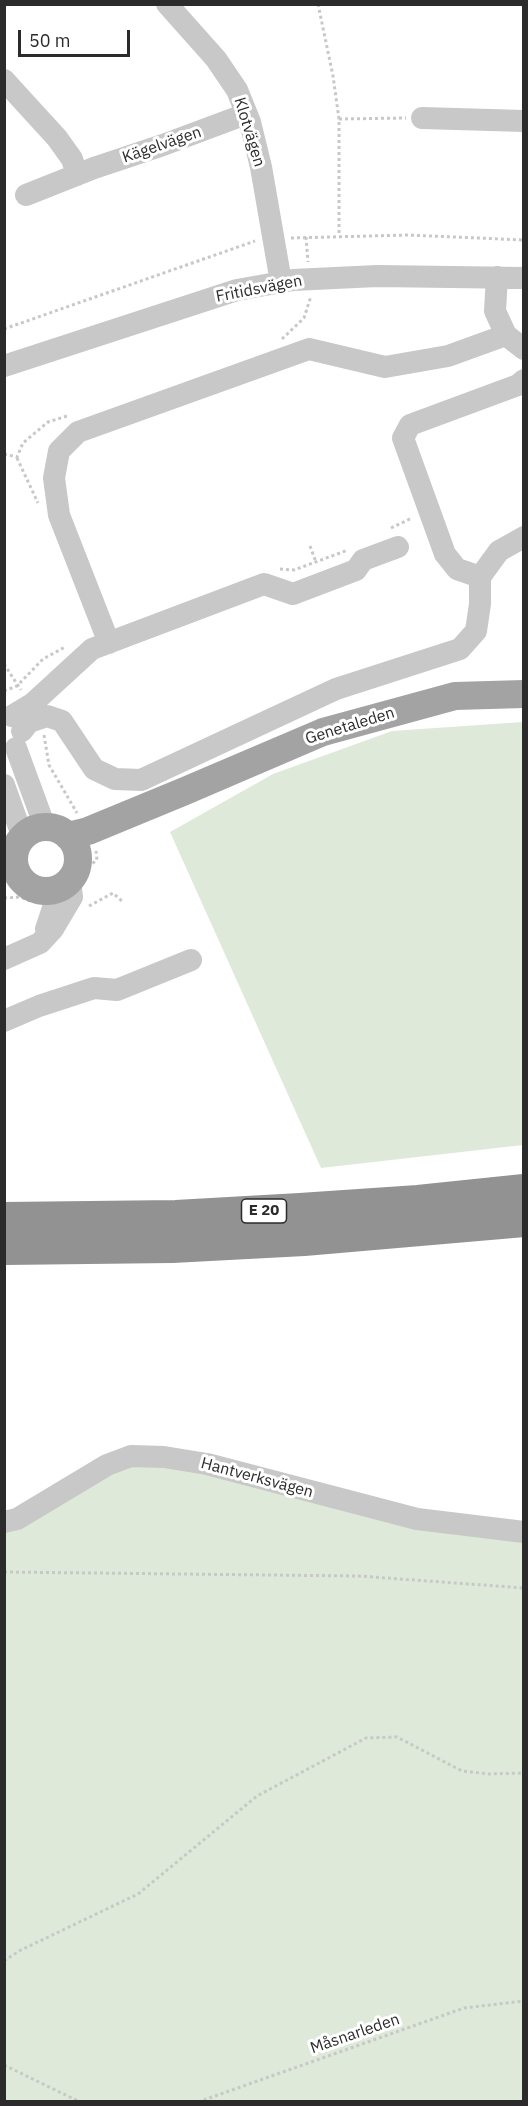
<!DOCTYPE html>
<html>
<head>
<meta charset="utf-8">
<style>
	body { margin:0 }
	#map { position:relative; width:528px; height:2106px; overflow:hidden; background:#fff; font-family:"IBM Plex Sans",sans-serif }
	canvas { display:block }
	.frame { position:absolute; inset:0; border:6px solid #2b2b2b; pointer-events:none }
	.scale { position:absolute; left:18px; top:30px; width:112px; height:27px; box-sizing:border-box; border:3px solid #2b2b2b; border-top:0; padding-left:8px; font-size:18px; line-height:21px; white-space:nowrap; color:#2b2b2b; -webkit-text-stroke:4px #fff; paint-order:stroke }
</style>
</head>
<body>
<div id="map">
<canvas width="528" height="2106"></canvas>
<div class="frame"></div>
<div class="scale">50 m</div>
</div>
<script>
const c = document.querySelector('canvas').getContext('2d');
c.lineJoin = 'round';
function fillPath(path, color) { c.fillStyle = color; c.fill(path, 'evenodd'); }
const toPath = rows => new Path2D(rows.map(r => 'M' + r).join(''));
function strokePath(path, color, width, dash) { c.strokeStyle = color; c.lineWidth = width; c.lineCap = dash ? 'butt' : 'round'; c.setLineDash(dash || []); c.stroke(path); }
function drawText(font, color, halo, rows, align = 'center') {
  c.font = font + ' "IBM Plex Sans",sans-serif'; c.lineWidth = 6; c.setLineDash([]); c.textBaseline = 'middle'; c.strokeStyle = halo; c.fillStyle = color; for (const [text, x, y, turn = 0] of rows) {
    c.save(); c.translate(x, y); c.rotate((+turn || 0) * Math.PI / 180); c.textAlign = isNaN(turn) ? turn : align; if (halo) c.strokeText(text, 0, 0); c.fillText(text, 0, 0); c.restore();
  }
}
fillPath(toPath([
	[523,722,523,1145,321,1168,170,832,273,774,392,731],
	[207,1464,523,1532,523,2101,5,2101,4,1522,107,1465]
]), '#dfe9d9');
strokePath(toPath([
	[318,4,333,76,339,119,339,236],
	[339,119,406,118],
	[306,237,308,262],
	[291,238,408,235,524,240],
	[4,329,255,241],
	[282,339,304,318,311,296],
	[4,454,17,457,23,443,48,422,67,416],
	[17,458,38,503],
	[391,528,412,518],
	[310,546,316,562],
	[280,569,294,570,348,550],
	[4,664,21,690],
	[4,691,17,686,43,659,65,647],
	[44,735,49,765,77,813],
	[86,873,89,866,97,860,96,851],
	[4,898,20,897,33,902],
	[89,906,113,893,123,902],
	[4,1572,359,1576,524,1588],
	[4,1961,19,1951,138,1894,257,1796,366,1738,397,1737,462,1771,489,1774,524,1773],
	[4,2065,80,2102],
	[198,2102,464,2008,524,2001]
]), '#c8c8c8', 3, [3, 3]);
strokePath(toPath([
	[167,4,216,59,237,90,250,122,261,167,281,282],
	[4,80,57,138,72,159,77,175],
	[422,118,524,121],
	[26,195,94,168,163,145,246,114],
	[497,277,495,311,506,335,524,349],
	[4,366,237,290,293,280,377,276,524,278],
	[480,577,457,569,445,554,403,438,410,425,518,385,524,380],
	[109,643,59,515,54,478,59,451,78,432,309,349,385,367,448,356,506,335],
	[12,716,32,704,92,649,264,584,293,594,356,570,363,560,398,547],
	[22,731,29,722,47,716,62,721,94,769,115,779,141,780,336,689,460,649,476,631,480,604,480,577,499,551,524,537],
	[16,748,45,827],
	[4,785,23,838],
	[46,929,54,905,48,891],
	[4,959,40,943,53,929,72,897,70,880],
	[4,1021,39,1006,94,988,117,990,191,960],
	[4,1522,17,1519,107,1465,131,1456,164,1457,207,1464,417,1519,524,1532]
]), '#c8c8c8', 22);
strokePath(toPath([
	'14 859a32 32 0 1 1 64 0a32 32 0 1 1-64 0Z',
	[68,836,88,831,185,791,323,732,455,696,524,694]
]), '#a3a3a3', 28);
strokePath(toPath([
	[4,1218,176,1216,300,1209,418,1201,524,1190],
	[4,1249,172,1247,304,1240,524,1221]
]), '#929292', 32);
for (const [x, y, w] of [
	[264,1211,45]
]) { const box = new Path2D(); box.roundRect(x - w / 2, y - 12, w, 24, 4.5); c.fillStyle = '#fff'; c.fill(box); strokePath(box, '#2b2b2b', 1.5); }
drawText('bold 15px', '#2b2b2b', null, [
	["E 20",264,1211]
]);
drawText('16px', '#2b2b2b', '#fff', [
	["Klotvägen",249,132,73],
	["Kägelvägen",162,145,-19],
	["Fritidsvägen",259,289,-11],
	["Genetaleden",350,726,-17],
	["Hantverksvägen",257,1478,15],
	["Måsnarleden",355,2034,-19]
]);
</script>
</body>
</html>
